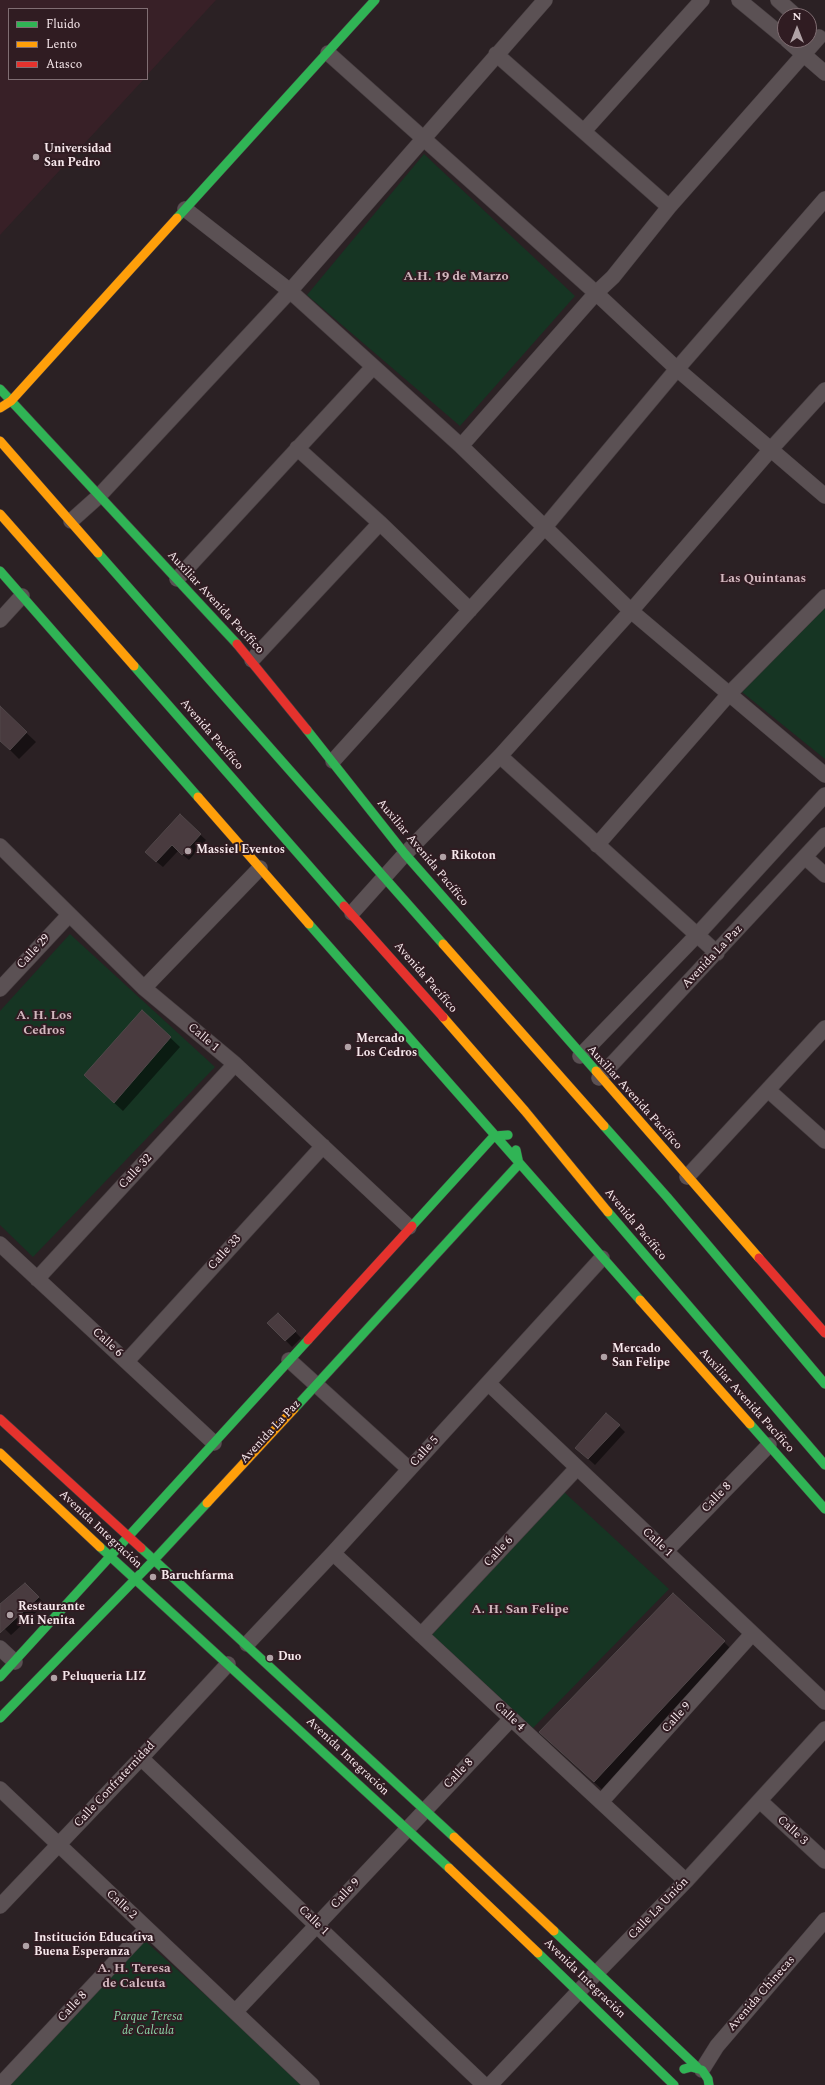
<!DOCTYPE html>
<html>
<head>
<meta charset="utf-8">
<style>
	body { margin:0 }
	#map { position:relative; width:825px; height:2085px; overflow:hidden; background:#2b2124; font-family:Spectral,serif }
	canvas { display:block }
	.legend { position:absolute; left:8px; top:8px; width:140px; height:72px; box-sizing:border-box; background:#301c22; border:1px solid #806e73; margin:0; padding:5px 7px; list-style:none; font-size:12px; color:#f7e8ec }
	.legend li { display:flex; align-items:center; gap:8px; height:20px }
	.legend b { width:20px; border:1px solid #806e73 }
	.north { position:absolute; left:777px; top:8px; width:40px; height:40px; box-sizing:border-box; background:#301c22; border:1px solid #806e73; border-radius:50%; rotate:0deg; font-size:11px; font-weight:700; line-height:16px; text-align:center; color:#f7e8ec }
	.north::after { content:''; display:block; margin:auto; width:14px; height:18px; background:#b0a2a6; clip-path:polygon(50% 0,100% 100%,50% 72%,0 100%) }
</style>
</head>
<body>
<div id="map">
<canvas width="825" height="2085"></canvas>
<ul class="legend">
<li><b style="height:5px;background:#30b455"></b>Fluido</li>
<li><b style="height:5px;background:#ff9f0a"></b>Lento</li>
<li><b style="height:5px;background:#e5322d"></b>Atasco</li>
</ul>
<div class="north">N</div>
</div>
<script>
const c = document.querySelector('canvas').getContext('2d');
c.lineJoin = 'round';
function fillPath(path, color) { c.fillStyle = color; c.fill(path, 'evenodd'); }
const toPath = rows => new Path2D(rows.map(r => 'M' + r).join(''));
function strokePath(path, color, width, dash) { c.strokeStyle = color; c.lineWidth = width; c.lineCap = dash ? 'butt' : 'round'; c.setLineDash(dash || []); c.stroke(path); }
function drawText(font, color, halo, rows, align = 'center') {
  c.font = font + ' Spectral,serif'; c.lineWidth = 4; c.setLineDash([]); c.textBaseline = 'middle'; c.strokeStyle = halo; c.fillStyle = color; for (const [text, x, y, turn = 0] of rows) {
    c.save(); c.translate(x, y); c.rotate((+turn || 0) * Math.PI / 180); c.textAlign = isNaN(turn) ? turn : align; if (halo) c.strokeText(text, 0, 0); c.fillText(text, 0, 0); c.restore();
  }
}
fillPath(toPath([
	[0,0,216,0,147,75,147,9,9,9,9,79,144,79,0,235]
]), '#382027');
fillPath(toPath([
	[424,154,575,296,460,426,307,295],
	[825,600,825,759,742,692],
	[70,934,215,1067,33,1257,0,1225,0,1011],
	[564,1492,669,1589,533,1728,432,1635],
	[144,1940,306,2085,7,2085]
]), '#163523');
fillPath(toPath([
	[0,708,36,742,19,759,0,740],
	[180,816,206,840,189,860,178,851,163,867,152,858],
	[142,1011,180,1047,123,1111,94,1084],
	[278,1314,301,1338,292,1347,269,1323],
	[619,1426,625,1432,595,1465,582,1453],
	[25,1584,45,1604,11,1635,0,1624,0,1606],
	[724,1642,736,1654,607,1794,552,1744]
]), '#0007');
const building = toPath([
	[0,706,27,732,10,750,0,741,0,706],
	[180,814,201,834,182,855,172,845,156,862,145,852,180,814],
	[142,1010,171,1037,114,1103,84,1075,142,1010],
	[278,1313,296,1331,285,1341,267,1323,278,1313],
	[606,1413,620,1425,588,1459,575,1448,606,1413],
	[25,1583,39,1597,0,1633,0,1604,25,1583],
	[673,1593,725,1641,594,1782,539,1732,673,1593]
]);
fillPath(building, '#493b3f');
strokePath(building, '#504749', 1);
const street = toPath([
	[739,0,785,38],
	[778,0,796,16],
	[787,40,825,73],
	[328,53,596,293,677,369,825,496],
	[496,54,669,207],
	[584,131,702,0],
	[185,209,290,291,461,446,631,611,825,775],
	[461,446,596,293,613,277,669,207,819,37],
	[297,448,380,523,470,610],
	[71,521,99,496,290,291,545,0],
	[177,579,373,367],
	[0,620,22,596],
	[252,660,380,523],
	[500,756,717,953],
	[333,761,544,528,677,369,825,199],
	[597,845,729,694,825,597],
	[0,846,144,988,235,1064,409,1227],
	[806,858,825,875],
	[352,913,405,854,500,756,631,611,772,448,825,390],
	[144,988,260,868],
	[0,989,69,915],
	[580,1056,697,935,825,795],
	[599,1078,825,835],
	[768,1090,825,1141],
	[687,1177,825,1028],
	[0,1244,214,1443],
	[37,1279,235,1064],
	[289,1360,409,1469],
	[127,1361,323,1146],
	[488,1383,825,1702],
	[666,1551,769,1445],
	[333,1553,686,1881],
	[421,1635,577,1468],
	[247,1644,333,1553,602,1258],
	[0,1648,15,1662],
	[141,1758,484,2085],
	[0,1789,312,2085],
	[760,1801,825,1861],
	[601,1802,752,1634],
	[0,1906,141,1758,228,1664],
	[235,2012,511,1719],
	[702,2070,717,2046,825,1920],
	[0,2085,146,1929],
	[490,2085,579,1991,686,1881,825,1729]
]);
const fast = toPath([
	[177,218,375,0],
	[0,389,237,644],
	[98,553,443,944],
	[0,571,198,797],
	[134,666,344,906],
	[307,730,405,854,596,1071],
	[309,924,640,1300],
	[604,1126,667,1197,825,1384],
	[608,1212,825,1465],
	[412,1226,494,1136,508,1135],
	[294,1409,519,1164,516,1150],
	[750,1424,825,1509],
	[100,1547,449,1868],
	[141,1548,454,1837],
	[0,1677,308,1340],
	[0,1718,154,1560,207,1503],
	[554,1931,697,2067],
	[538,1953,674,2085],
	[684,2069,691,2067,702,2070,708,2079,709,2085]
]);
const slow = toPath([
	[0,408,11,401,177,218],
	[0,441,98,553],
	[0,514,134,666],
	[198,797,309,924],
	[443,944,604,1126],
	[443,1017,525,1111,608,1212],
	[596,1071,759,1258],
	[640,1300,750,1424],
	[0,1453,100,1547],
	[207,1503,294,1409],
	[454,1837,554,1931],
	[449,1868,538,1953]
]);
const jam = toPath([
	[237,644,307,730],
	[344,906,443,1017],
	[759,1258,825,1333],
	[308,1340,412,1226],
	[0,1419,141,1548]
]);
strokePath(street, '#473e41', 16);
strokePath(fast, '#473e41', 10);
strokePath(slow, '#473e41', 10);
strokePath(jam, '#473e41', 10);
strokePath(street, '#5b5154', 15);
strokePath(fast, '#30b455', 9);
strokePath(slow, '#ff9f0a', 9);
strokePath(jam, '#e5322d', 9);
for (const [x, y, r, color] of [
	[36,157,4,"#b0a2a6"],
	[188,851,4,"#b0a2a6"],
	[443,857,4,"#b0a2a6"],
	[348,1047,4,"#b0a2a6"],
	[604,1357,4,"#b0a2a6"],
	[153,1577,4,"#b0a2a6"],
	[10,1615,4,"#b0a2a6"],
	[270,1658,4,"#b0a2a6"],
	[54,1678,4,"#b0a2a6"],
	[26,1946,4,"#b0a2a6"]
]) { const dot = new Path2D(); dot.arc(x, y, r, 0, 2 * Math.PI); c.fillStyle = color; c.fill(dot); strokePath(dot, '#301c22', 1.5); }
drawText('bold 12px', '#f7e8ec', '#301c22', [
	["Universidad",44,150],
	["San Pedro",44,164],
	["Massiel Eventos",196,851],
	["Rikoton",451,857],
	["Mercado",356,1040],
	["Los Cedros",356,1054],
	["Mercado",612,1350],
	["San Felipe",612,1364],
	["Baruchfarma",161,1577],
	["Restaurante",18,1608],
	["Mi Nenita",18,1622],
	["Duo",278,1658],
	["Peluqueria LIZ",62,1678],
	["Institución Educativa",34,1939],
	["Buena Esperanza",34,1953]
], 'left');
drawText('12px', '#f7e8ec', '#301c22', [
	["Auxiliar Avenida Pacífico",215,603,47],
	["Avenida Pacífico",211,735,49],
	["Auxiliar Avenida Pacífico",422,853,50],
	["Calle 29",34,952,-47],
	["Avenida La Paz",713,957,-47],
	["Avenida Pacífico",425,978,49],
	["Calle 1",203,1038,40],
	["Auxiliar Avenida Pacífico",634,1098,48],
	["Calle 32",136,1172,-47],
	["Avenida Pacífico",635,1225,50],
	["Calle 33",225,1253,-48],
	["Calle 6",107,1343,42],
	["Auxiliar Avenida Pacífico",746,1401,48],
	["Avenida La Paz",271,1432,-47],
	["Calle 5",425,1452,-48],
	["Calle 8",717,1498,-46],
	["Avenida Integración",100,1530,43],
	["Calle 1",657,1543,43],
	["Calle 6",499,1552,-47],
	["Calle 4",509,1717,43],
	["Calle 9",677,1718,-48],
	["Avenida Integración",347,1757,43],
	["Calle 8",459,1774,-46],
	["Calle Confraternidad",115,1785,-47],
	["Calle 3",792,1831,43],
	["Calle 9",346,1894,-47],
	["Calle 2",121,1905,43],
	["Calle La Unión",659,1909,-46],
	["Calle 1",313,1921,44],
	["Avenida Integración",584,1979,44],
	["Avenida Chinecas",762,1994,-49],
	["Calle 8",73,2007,-47]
]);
drawText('italic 12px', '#8dd9aa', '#301c22', [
	["Parque Teresa",148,2018],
	["de Calcula",148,2032]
]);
drawText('bold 13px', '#d2b7be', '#301c22', [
	["A.H. 19 de Marzo",456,277],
	["Las Quintanas",763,579],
	["A. H. Los",44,1016],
	["Cedros",44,1031],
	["A. H. San Felipe",520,1610],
	["A. H. Teresa",134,1969],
	["de Calcuta",134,1984]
]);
</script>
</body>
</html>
